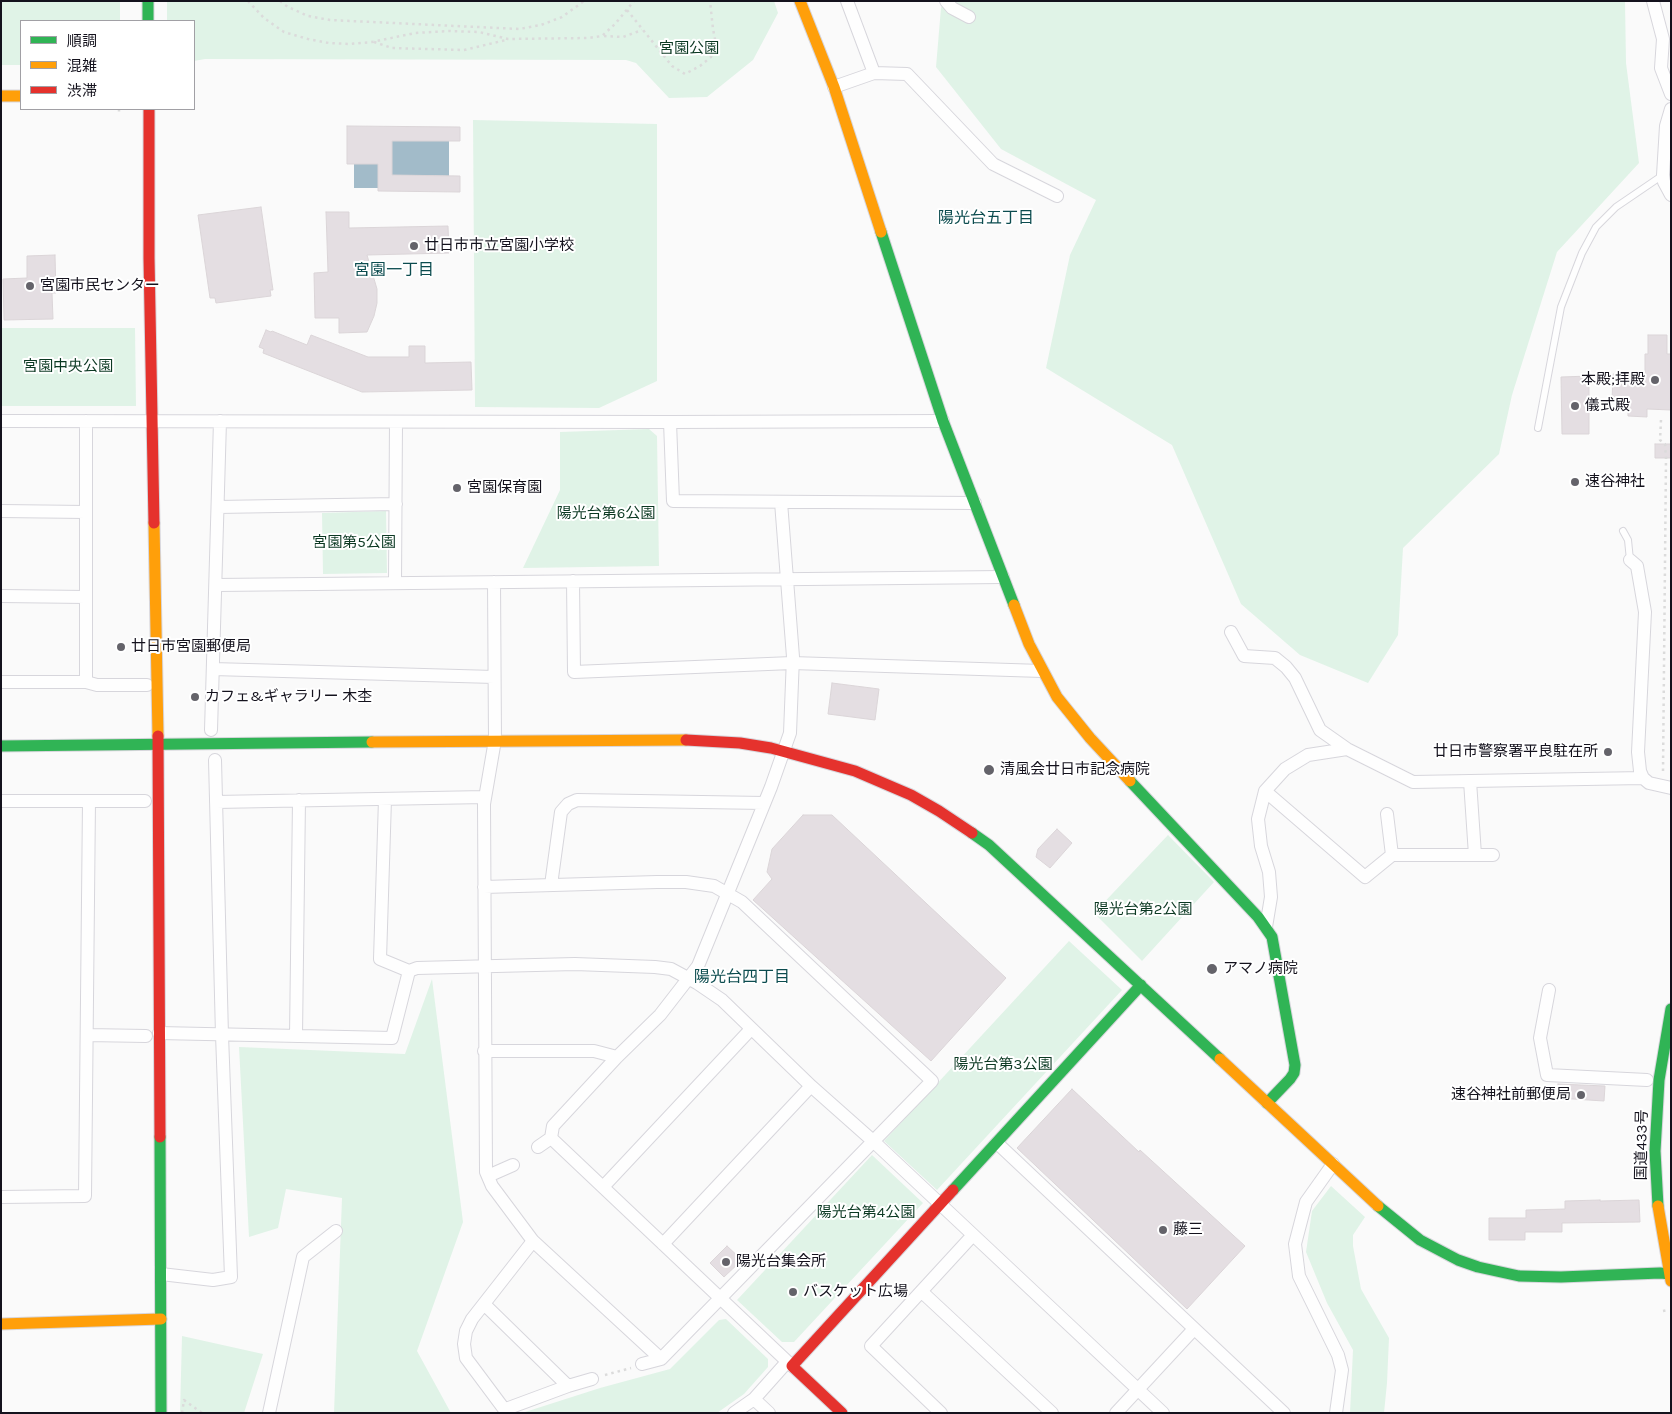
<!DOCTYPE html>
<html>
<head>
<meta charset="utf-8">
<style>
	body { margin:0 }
	#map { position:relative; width:1672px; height:1414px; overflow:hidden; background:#fafafa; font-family:Karla,"Noto Sans JP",sans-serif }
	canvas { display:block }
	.frame { position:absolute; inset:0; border:2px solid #14121d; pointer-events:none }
	.legend { position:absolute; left:20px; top:20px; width:175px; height:90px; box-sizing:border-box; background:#fff; border:1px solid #a1a0a5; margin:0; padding:6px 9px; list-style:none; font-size:15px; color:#14121d }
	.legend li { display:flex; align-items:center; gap:10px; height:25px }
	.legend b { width:25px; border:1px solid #a1a0a5 }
</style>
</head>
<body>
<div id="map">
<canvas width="1672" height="1414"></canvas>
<div class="frame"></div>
<ul class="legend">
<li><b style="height:6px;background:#30b455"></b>順調</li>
<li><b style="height:6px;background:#ff9f0a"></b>混雑</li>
<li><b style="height:6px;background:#e5322d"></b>渋滞</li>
</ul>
</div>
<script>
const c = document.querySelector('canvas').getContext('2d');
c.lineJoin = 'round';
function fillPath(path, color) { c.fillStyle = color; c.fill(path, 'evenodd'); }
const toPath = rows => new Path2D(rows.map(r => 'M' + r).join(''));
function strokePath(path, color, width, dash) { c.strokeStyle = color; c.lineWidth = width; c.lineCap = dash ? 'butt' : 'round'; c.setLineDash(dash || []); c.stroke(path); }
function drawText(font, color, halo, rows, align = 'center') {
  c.font = font + ' Karla,"Noto Sans JP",sans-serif'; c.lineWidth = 4; c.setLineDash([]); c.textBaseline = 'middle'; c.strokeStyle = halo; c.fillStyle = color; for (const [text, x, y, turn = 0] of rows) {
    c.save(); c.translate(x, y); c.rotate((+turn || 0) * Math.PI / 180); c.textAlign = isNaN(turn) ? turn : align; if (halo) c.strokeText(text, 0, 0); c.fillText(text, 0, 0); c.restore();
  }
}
fillPath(toPath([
	[1,1,120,1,120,21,21,21,21,65,1,65],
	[167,1,774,1,778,13,753,60,707,97,669,98,636,63,626,60,205,59,194,61,194,21,167,21],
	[944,1,1625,1,1626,63,1639,163,1557,252,1512,395,1499,454,1403,548,1398,635,1368,683,1300,655,1241,604,1172,445,1046,368,1070,255,1096,200,1001,149,936,67,941,8],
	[473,120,657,124,657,381,599,408,475,407],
	[1,328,135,328,136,406,1,406],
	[649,429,657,436,659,566,523,568,560,490,560,432],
	[386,511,387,573,323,574,322,513],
	[1168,835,1214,882,1142,961,1094,913],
	[1069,941,1122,990,937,1190,884,1141],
	[432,979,463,1222,417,1351,451,1413,334,1413,342,1198,286,1189,278,1228,249,1237,239,1047,405,1054],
	[872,1155,923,1203,794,1342,782,1342,737,1300],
	[1331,1186,1365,1217,1353,1235,1353,1246,1361,1289,1389,1338,1387,1383,1384,1413,1350,1413,1353,1350,1327,1303,1306,1252,1312,1211],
	[726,1319,768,1359,768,1367,744,1394,717,1413,522,1413,600,1388,670,1369,719,1320],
	[182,1336,263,1354,244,1413,180,1413]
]), '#e0f3e7');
fillPath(toPath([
	[392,141,449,141,449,176,392,175],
	[354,164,378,164,378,188,354,188]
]), '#a2bbc9');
const building = toPath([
	[347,126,460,127,460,141,392,141,392,175,460,176,460,192,378,191,378,164,347,164,347,126],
	[261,207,273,290,270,290,271,296,216,303,215,298,210,298,198,215,261,207],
	[326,212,349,212,349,228,448,226,449,253,367,255,377,289,377,303,374,316,367,332,339,333,339,318,315,318,314,273,328,272,326,212],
	[55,255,56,293,52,293,53,319,4,320,3,279,27,278,27,256,55,255],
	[266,330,271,332,272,331,307,345,311,335,368,357,409,357,409,346,425,346,425,363,471,362,472,390,362,392,263,353,264,349,259,347,266,330],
	[1648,335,1667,335,1667,354,1671,354,1671,410,1647,409,1647,417,1628,416,1628,401,1612,401,1613,374,1645,375,1645,354,1648,354,1648,335],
	[1589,376,1589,434,1562,434,1561,377,1589,376],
	[1655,444,1671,444,1671,458,1655,458,1655,444],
	[832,683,879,689,875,720,828,714,832,683],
	[803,815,832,815,1006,978,931,1061,753,900,772,879,767,872,772,849,803,815],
	[1057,829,1072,843,1050,868,1036,857,1038,849,1057,829],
	[1558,1084,1605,1086,1604,1101,1557,1098,1558,1084],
	[1072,1089,1139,1152,1140,1150,1245,1246,1187,1309,1017,1148,1072,1089],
	[1600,1200,1600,1201,1639,1200,1640,1222,1562,1223,1562,1232,1525,1232,1525,1240,1489,1240,1489,1218,1526,1218,1526,1210,1565,1209,1565,1201,1600,1200],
	[727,1246,742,1260,724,1277,710,1263,727,1246]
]);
fillPath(building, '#e4dee2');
strokePath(building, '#dbd5d8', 1);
const lane = toPath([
	[1538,428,1561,307,1582,253,1596,227,1616,207,1663,175],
	[1623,531,1628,540,1630,560]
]);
const street = toPath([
	[847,1,874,73],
	[946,1,952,8,969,17],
	[1653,1,1663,39,1661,68,1671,94],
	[834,87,874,73,907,74,993,164,1057,196],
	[1671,109,1666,126,1663,175,1664,182,1671,195],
	[1,421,670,422,943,421],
	[670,422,673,501,975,503],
	[781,502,793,657,790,733,771,787,698,966,660,1015,617,1057,553,1126,551,1138,792,1366],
	[218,507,396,504],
	[1,511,86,512],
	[1630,560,1637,566,1645,612,1638,752,1640,771,1643,778,1649,783,1671,788],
	[573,581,574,672,792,663,1042,671],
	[494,582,495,740,484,804,486,1172,492,1186,533,1241,472,1319,466,1331,464,1344,466,1358,507,1413],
	[395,583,396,422],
	[216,585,1003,577],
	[1,596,86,597],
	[1231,632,1244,656,1275,658,1286,667,1295,678,1320,730,1347,749,1413,782,1643,778],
	[213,669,494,677],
	[1,682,86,682,97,685,147,685],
	[86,682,86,421],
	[211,730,220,421],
	[1470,781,1475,855],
	[1265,791,1365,877,1392,855,1493,855],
	[385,799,380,959,409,971],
	[1,801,145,801],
	[216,802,485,797],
	[1387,814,1392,855],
	[551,885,561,812,568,804,577,800,764,803],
	[484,887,657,882,686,882,714,886,742,902,932,1081,661,1359,533,1241],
	[1266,927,1271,897,1269,872,1261,846,1258,819,1265,791,1285,769,1308,755,1347,749],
	[1549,990,1540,1038,1547,1075,1647,1080],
	[159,1033,392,1038,409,971,417,968,575,964,655,967,671,969,697,983,722,1000,811,1086,873,1141,1163,1413],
	[87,1035,146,1036],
	[296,1036,299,800],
	[484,1051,594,1051,617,1057],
	[997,1143,1284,1413],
	[538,1147,551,1138],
	[1333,1164,1306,1202,1295,1244,1299,1276,1338,1355,1342,1370,1336,1413],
	[488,1176,513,1165],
	[603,1187,751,1029],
	[1,1197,85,1196,89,801],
	[663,1244,811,1086],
	[161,1274,213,1280,231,1277,222,1035,215,760],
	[922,1292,1052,1413],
	[484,1304,568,1386,506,1409],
	[642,1364,661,1359],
	[568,1386,592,1379],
	[754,1399,769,1413],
	[269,1413,303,1257,336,1231],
	[734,1413,754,1399,787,1362],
	[941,1413,871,1346,973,1235],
	[1116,1413,1194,1329]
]);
const fast = toPath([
	[148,1,148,21],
	[881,232,943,421,1014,605],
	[1,746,372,742],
	[1130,781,1258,917,1272,937,1295,1065,1294,1073,1290,1079,1267,1103],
	[972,833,989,845,1220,1059],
	[160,1137,161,1413],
	[953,1190,1141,985],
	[1378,1206,1420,1240,1458,1260,1478,1267,1519,1276,1561,1277,1660,1273,1671,1274],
	[1658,1206,1655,1151,1659,1080,1671,1009]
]);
const slow = toPath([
	[800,1,834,87,881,232],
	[1,96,21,96],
	[154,523,158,736],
	[1014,605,1029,644,1057,697,1090,738,1130,781],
	[372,742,686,740],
	[1220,1059,1378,1206],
	[1658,1206,1671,1281],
	[1,1324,161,1319]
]);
const jam = toPath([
	[149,109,149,258,154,523],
	[158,736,160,1137],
	[686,740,740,743,771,748,855,771,911,795,939,811,972,833],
	[842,1413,792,1366,953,1190]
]);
strokePath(lane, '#d7d6dc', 8);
strokePath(street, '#d7d6dc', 14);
strokePath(fast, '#d7d6dc', 13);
strokePath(slow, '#d7d6dc', 13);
strokePath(jam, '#d7d6dc', 13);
strokePath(toPath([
	[248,1,264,18,284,32,308,39,329,43,350,44,372,42,415,33,449,31,479,32,508,39,588,38,602,36,615,24,634,1],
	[280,1,288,7,308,16,330,20,519,29,541,25,562,17,584,1],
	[627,10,672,66,685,74,700,66,711,57,716,44,713,29,710,1],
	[604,36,623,37,642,30],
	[374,42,392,48,464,50,506,40],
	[119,109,119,112],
	[1661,420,1660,440,1665,444,1666,458,1663,772],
	[1663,1311,1668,1310],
	[605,1375,631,1368],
	[182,1413,184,1400,202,1413]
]), '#dbdbdb', 2.5, [2.5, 4]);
strokePath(lane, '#fefefe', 6);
strokePath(street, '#fefefe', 12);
strokePath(fast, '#30b455', 11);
strokePath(slow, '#ff9f0a', 11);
strokePath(jam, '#e5322d', 11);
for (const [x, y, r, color] of [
	[414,246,5,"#64636a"],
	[30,286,5,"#64636a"],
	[1655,380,5,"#64636a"],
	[1575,406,5,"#64636a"],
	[1575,482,5,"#64636a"],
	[457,488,5,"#64636a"],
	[121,647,5,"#64636a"],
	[195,697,5,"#64636a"],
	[1608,752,5,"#64636a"],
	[989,770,6,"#64636a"],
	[1212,969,6,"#64636a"],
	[1581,1095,5,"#64636a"],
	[1163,1230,5,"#64636a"],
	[726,1262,5,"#64636a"],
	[793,1292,5,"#64636a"]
]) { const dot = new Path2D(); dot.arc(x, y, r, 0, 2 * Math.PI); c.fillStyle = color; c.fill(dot); strokePath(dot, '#fff', 2); }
drawText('15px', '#0c3923', '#fff', [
	["宮園公園",689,49],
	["宮園中央公園",68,367],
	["陽光台第6公園",606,514],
	["宮園第5公園",354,543],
	["陽光台第2公園",1143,910],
	["陽光台第3公園",1003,1065],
	["陽光台第4公園",866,1213]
]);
drawText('15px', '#14121d', '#fff', [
	["廿日市市立宮園小学校",424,246],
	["宮園市民センター",40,286],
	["本殿;拝殿",1645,380,"right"],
	["儀式殿",1585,406],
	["速谷神社",1585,482],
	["宮園保育園",467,488],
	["廿日市宮園郵便局",131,647],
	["カフェ&ギャラリー 木杢",205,697],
	["廿日市警察署平良駐在所",1598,752,"right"],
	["清風会廿日市記念病院",1000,770],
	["アマノ病院",1223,969],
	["速谷神社前郵便局",1571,1095,"right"],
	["藤三",1173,1230],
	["陽光台集会所",736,1262],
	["バスケット広場",803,1292]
], 'left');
drawText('15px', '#14121d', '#fff', [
	["国道433号",1642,1145,-89]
]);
drawText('16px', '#0c4c4f', '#fff', [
	["陽光台五丁目",986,218],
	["宮園一丁目",394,270],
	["陽光台四丁目",742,977]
]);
</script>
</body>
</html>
